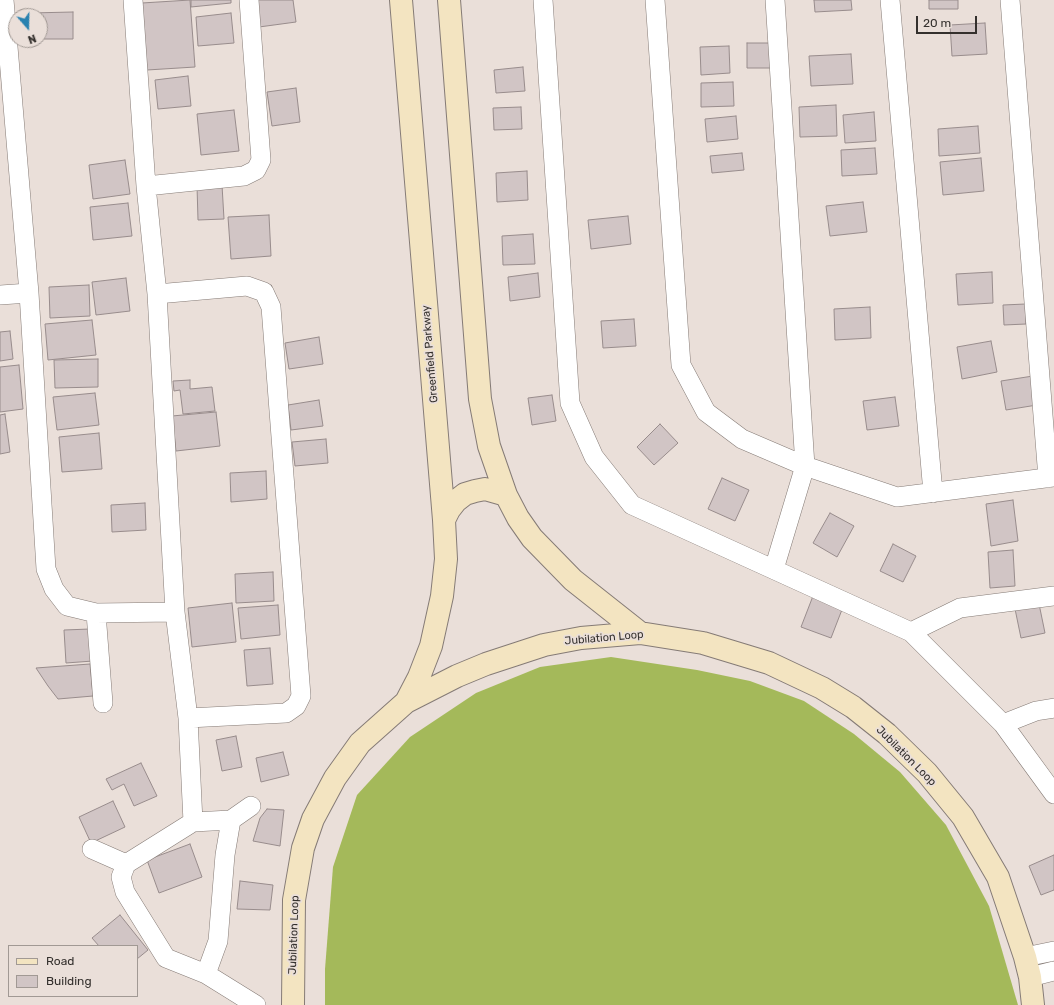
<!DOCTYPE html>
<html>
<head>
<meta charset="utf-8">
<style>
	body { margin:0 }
	#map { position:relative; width:1054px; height:1005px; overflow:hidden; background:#eadfd9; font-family:Rubik,sans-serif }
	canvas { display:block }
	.legend { position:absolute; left:8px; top:945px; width:130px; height:52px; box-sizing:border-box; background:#eadfd9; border:1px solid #a19994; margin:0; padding:5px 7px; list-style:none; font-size:12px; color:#34302d }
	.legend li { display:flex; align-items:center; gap:8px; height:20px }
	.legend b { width:20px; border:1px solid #a19994 }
	.north { position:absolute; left:8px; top:8px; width:40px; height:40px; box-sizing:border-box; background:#eadfd9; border:1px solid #a19994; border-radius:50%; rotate:160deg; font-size:11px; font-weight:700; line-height:16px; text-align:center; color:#34302d }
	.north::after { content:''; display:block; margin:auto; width:14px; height:18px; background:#2982b0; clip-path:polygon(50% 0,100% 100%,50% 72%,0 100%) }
	.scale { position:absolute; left:916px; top:16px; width:61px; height:18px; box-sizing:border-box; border:2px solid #34302d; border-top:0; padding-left:5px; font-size:12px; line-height:14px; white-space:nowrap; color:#34302d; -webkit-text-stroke:3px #eadfd9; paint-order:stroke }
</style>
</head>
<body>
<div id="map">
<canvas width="1054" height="1005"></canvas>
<ul class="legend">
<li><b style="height:5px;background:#f3e4c1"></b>Road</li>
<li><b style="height:11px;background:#d1c5c5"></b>Building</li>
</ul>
<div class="north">N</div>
<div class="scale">20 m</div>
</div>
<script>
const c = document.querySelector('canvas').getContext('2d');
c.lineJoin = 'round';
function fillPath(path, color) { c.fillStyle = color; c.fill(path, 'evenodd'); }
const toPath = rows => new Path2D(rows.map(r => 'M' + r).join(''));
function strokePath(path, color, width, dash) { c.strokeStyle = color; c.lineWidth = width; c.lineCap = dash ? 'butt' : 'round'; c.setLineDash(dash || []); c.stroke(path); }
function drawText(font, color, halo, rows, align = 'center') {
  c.font = font + ' Rubik,sans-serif'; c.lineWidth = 3.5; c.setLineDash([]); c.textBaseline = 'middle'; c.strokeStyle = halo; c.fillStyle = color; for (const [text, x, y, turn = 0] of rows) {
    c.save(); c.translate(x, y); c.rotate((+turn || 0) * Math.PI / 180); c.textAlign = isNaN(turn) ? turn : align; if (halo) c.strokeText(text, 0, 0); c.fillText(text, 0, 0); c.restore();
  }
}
fillPath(toPath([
	[611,657,697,670,750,681,804,701,854,734,900,772,946,825,989,906,1018,1005,325,1005,325,969,333,867,357,795,410,737,476,693,540,667]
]), '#a4b95a');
const building = toPath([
	[190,0,195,67,147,70,142,3,190,0],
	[191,0,231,0,231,3,191,7,191,0],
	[255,0,293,0,296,22,259,27,255,0],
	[814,0,851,0,852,10,815,12,814,0],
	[929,0,958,0,958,9,929,9,929,0],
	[73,12,73,39,40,39,40,16,30,16,30,13,73,12],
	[231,13,234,43,198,46,196,17,231,13],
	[985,23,987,54,952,56,950,25,985,23],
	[747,43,776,43,777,68,747,68,747,43],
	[729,46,730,73,701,75,700,47,729,46],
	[851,54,853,84,811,86,809,56,851,54],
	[523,67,525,91,496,93,494,70,523,67],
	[188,76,191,106,158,109,155,80,188,76],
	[733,82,734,106,701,107,701,83,733,82],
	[296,88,300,122,272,126,267,92,296,88],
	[836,105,837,136,800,137,799,107,836,105],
	[521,107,522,129,494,130,493,108,521,107],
	[234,110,239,151,201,155,197,114,234,110],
	[874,112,876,141,845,143,843,115,874,112],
	[736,116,738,139,707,142,705,119,736,116],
	[978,126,980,153,939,156,938,129,978,126],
	[875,148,877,174,842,176,841,150,875,148],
	[742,153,744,170,712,173,710,156,742,153],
	[981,158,984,191,943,195,940,162,981,158],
	[125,160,130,194,93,199,89,165,125,160],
	[527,171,528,200,497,202,496,173,527,171],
	[222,185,224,219,198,220,197,186,222,185],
	[863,202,867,232,830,236,826,206,863,202],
	[128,203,132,236,93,240,90,207,128,203],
	[269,215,271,256,231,259,228,217,269,215],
	[628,216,631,244,591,249,588,220,628,216],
	[533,234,535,264,503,265,502,236,533,234],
	[992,272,993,303,958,305,956,274,992,272],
	[538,273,540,297,510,301,508,277,538,273],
	[126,278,130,311,96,315,92,282,126,278],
	[89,285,90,316,50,318,49,287,89,285],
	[1026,304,1026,324,1004,325,1003,305,1026,304],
	[870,307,871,338,835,340,834,309,870,307],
	[634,319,636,346,603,348,601,321,634,319],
	[92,320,96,355,48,360,45,324,92,320],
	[10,331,13,359,0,361,0,332,10,331],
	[319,337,323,364,289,369,285,343,319,337],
	[991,341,997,372,962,379,957,347,991,341],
	[98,359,98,387,55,388,54,360,98,359],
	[19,365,23,409,0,412,0,367,19,365],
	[1033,376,1037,405,1006,410,1001,381,1033,376],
	[190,380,190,389,212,387,215,411,183,414,180,390,174,391,173,381,190,380],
	[95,393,99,425,57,430,53,397,95,393],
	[552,395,556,421,532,425,528,398,552,395],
	[895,397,899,426,867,430,863,401,895,397],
	[319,400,323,426,291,430,288,405,319,400],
	[216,412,220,446,176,451,172,416,216,412],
	[5,414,10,452,0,454,0,415,5,414],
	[660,424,678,443,654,465,637,447,660,424],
	[99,433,102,469,62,472,59,437,99,433],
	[326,439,328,463,295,466,292,442,326,439],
	[266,471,267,499,231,502,230,473,266,471],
	[722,478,749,490,735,521,708,509,722,478],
	[1013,500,1018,541,991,546,986,504,1013,500],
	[145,503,146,530,112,532,111,505,145,503],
	[830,513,854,526,837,557,813,543,830,513],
	[893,544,916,556,903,582,880,571,893,544],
	[1013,550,1015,586,990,588,988,552,1013,550],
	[273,572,274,601,236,603,235,574,273,572],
	[813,596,843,607,831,638,801,627,813,596],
	[1038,599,1045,633,1021,638,1014,604,1038,599],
	[232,603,236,642,192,647,188,608,232,603],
	[278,605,280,635,241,639,238,608,278,605],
	[90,629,93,661,66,663,64,630,90,629],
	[270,648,273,684,247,686,244,650,270,648],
	[90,664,93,696,58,699,48,686,36,668,90,664],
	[236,736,242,767,222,771,216,740,236,736],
	[283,752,289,775,261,782,256,758,283,752],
	[141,763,157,796,134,806,124,784,112,790,106,779,141,763],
	[113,801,125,827,91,843,79,817,113,801],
	[267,809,284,810,280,846,253,841,260,818,267,809],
	[190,844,202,877,159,893,147,860,190,844],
	[1054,855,1054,890,1041,895,1029,866,1054,855],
	[240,881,273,885,270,910,237,909,240,881],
	[120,915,148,950,137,959,137,946,99,946,92,938,120,915]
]);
fillPath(building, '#d1c5c5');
strokePath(building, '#988c8c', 1);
const minor = toPath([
	[4,0,29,293,46,569,54,589,67,606,96,613,175,612],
	[133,0,146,186,157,294,175,612,188,718,193,822],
	[543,0,570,403,594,457,632,505,911,632,1003,724,1054,794],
	[655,0,681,365,706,412,742,439,805,466,897,497,1054,477],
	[890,0,933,493],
	[1010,0,1048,478],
	[146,186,244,176,256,170,261,160,249,0],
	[157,294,247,286,264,292,271,307,301,696,296,706,286,713,188,718],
	[0,295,29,293],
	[774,569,805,466,775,0],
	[96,613,103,703],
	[911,632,960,608,1054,596],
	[1003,724,1036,711,1054,708],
	[231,820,193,822,126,864,121,877,125,892,166,958,206,974,256,1005],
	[92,849,126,864],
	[1025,957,1054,951],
	[206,974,218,941,225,855,231,820,251,806],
	[1030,977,1054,971]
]);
const secondary = toPath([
	[401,0,444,520,446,559,442,596,431,646,419,677,406,702],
	[449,0,480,399,489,446,506,495,518,518,532,538,573,580,640,633],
	[444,520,449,510,456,501,465,494,475,491,485,489,506,495],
	[293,1005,294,900,303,848,313,819,335,778,360,743,406,702,457,676,486,664,544,645,581,638,640,633,703,643,769,663,822,688,853,707,887,734,927,773,963,817,998,877,1025,957,1030,977,1033,1005]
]);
strokePath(minor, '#857b76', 20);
strokePath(secondary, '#857b76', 24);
strokePath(minor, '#fff', 19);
strokePath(secondary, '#f3e4c1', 22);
drawText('11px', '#34302d', '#eadfd9', [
	["Greenfield Parkway",430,354,-95],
	["Jubilation Loop",604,638,-5],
	["Jubilation Loop",906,756,45],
	["Jubilation Loop",294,935,-88]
]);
</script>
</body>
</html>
